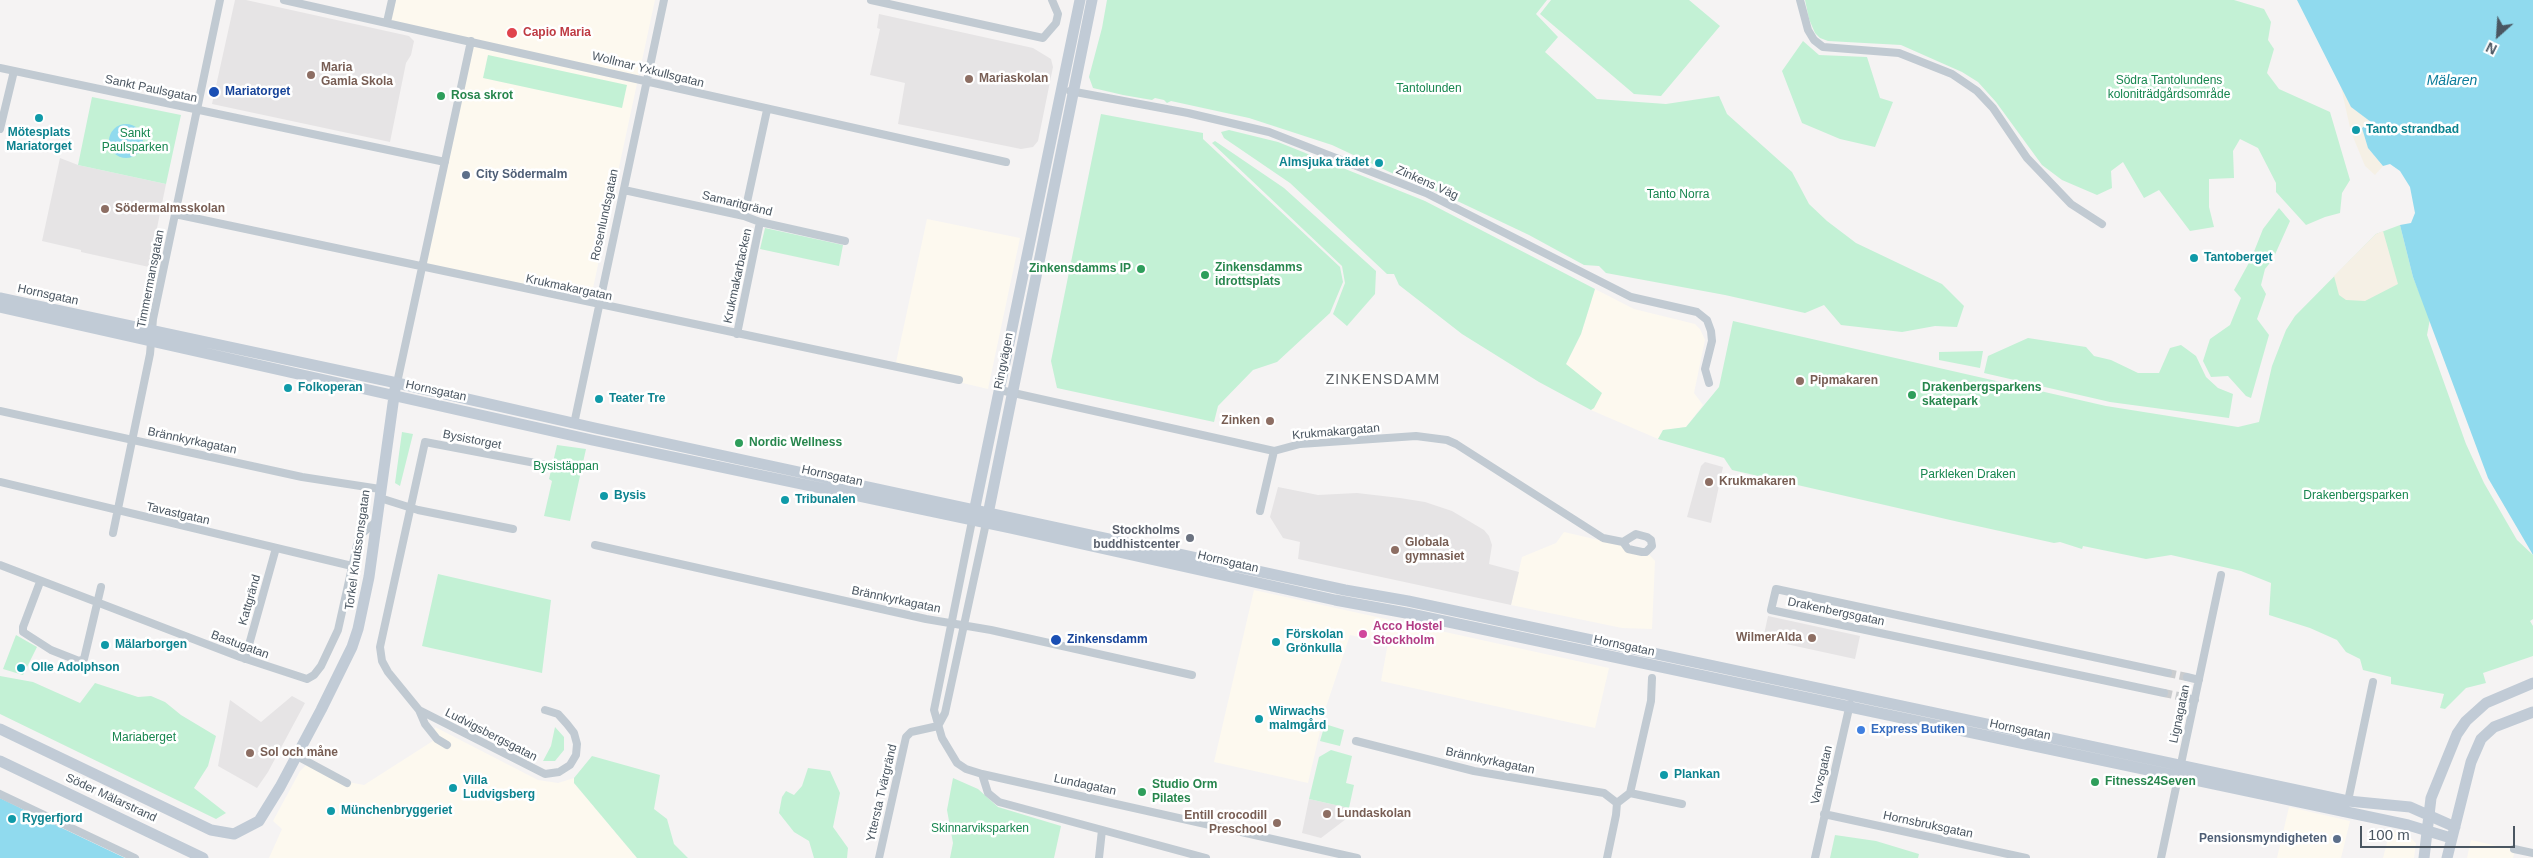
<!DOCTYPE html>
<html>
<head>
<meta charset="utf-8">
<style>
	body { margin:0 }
	#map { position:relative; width:2533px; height:858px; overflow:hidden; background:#f5f3f3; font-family:Helvetica,sans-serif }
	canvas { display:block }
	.north { position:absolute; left:2473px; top:10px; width:50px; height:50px; -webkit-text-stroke:4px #fff; paint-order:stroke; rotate:206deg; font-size:14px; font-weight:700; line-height:20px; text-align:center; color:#4a5661 }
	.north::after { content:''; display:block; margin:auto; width:18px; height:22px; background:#4a5661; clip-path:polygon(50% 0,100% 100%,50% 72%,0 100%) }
	.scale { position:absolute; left:2360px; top:826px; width:155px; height:22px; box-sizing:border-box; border:2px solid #4a5661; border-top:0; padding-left:6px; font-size:15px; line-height:18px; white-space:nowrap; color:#4a5661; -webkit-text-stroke:4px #fff; paint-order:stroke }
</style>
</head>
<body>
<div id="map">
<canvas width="2533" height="858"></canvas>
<div class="north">N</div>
<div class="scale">100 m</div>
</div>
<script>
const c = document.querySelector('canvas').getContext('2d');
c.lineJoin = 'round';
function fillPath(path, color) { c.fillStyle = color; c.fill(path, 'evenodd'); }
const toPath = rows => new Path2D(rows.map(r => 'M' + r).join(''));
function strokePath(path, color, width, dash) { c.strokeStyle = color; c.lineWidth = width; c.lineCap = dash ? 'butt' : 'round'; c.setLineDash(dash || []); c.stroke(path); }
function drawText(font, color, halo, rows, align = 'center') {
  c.font = font + ' Helvetica,sans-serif'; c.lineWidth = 5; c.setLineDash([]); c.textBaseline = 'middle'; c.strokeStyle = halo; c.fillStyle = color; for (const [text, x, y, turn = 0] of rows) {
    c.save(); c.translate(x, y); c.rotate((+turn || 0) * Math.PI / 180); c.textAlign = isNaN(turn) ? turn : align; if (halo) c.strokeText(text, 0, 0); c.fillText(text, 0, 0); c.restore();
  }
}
fillPath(toPath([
	[392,0,655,0,590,302,423,267,471,42,388,23],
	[927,219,1020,238,988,389,895,367],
	[1595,289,1634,309,1695,324,1700,329,1705,340,1694,393,1703,405,1686,427,1663,430,1658,439,1591,410,1594,408,1566,364,1581,334],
	[1564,532,1646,551,1655,561,1652,629,1622,628,1511,605,1522,557,1556,543],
	[1254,590,1609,668,1595,728,1381,681,1388,643,1350,635,1325,710,1308,783,1214,762],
	[435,727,538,780,558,783,574,778,574,783,637,858,269,858,282,829,273,821,300,771,309,762,348,782,364,785,436,739],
	[2289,807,2350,821,2341,858,2277,858],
	[2390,831,2409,836,2416,843,2414,858,2383,858],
	[2471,840,2515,850,2513,858,2467,858]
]), '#fdf9ef');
fillPath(toPath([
	[235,0,246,0,409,36,414,41,411,55,406,63,390,142,212,104],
	[879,14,1033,48,1051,59,1053,67,1038,141,1033,147,1021,149,898,124,905,83,870,75,880,29,877,28],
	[60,158,78,165,166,184,149,267,81,252,81,250,42,241],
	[1705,462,1723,467,1711,523,1687,517,1701,466],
	[1278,487,1318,495,1357,493,1400,498,1425,502,1452,511,1484,530,1489,536,1492,545,1489,564,1519,572,1511,605,1298,559,1300,542,1283,538,1270,517],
	[1768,616,1860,636,1855,659,1763,639],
	[292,696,305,703,268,772,257,788,218,766,230,700,261,722],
	[1309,799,1349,808,1346,819,1321,838,1302,833]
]), '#e6e4e5');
fillPath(toPath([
	[1107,0,1547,0,1536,14,1558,37,1545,52,1597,99,1666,104,1719,96,1727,114,1792,172,1809,204,1827,221,1856,243,1942,284,1964,306,1957,327,1935,326,1902,332,1841,325,1824,305,1805,313,1725,295,1606,273,1599,266,1584,265,1529,235,1415,181,1411,182,1332,145,1249,118,1171,101,1167,103,1164,100,1155,98,1152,100,1123,95,1093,88,1089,77,1102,28],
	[1551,0,1689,0,1720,26,1661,96,1634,94,1540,14],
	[1805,0,2234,0,2264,9,2271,22,2268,40,2274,49,2267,73,2279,89,2330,112,2350,180,2342,193,2340,213,2325,217,2306,225,2276,192,2276,183,2258,148,2240,139,2233,151,2234,178,2209,179,2209,207,2214,227,2190,231,2159,190,2144,198,2123,162,2111,171,2112,188,2097,195,2062,180,2042,165,1996,102,1978,82,1962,72,1901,45,1828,41,1820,38,1815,33,1809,19],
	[1803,41,1819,55,1867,57,1880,98,1893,102,1875,147,1840,139,1802,123,1782,71],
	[488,55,627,85,622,108,483,78],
	[92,97,181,115,166,184,78,165],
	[1101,114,1203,133,1203,139,1340,267,1343,282,1330,313,1277,362,1253,370,1218,406,1214,422,1057,388,1051,361],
	[1229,130,1278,142,1425,201,1595,289,1581,334,1566,364,1602,393,1594,408,1591,410,1539,382,1462,334,1399,285,1394,274,1387,274,1290,183,1224,138,1221,132],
	[1215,141,1284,188,1376,271,1375,294,1347,326,1333,314,1345,283,1342,266,1212,143],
	[2279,208,2290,221,2273,259,2265,269,2261,285,2266,294,2257,319,2269,335,2251,398,2246,396,2228,376,2211,377,2203,361,2210,339,2230,325,2241,298,2234,290,2251,259,2263,229],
	[2400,225,2413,277,2430,319,2427,335,2466,444,2484,483,2517,540,2533,555,2533,619,2530,621,2533,626,2533,656,2483,673,2486,683,2466,688,2445,709,2440,708,2444,694,2391,684,2391,677,2363,670,2360,659,2346,652,2337,640,2310,628,2269,615,2271,583,2241,571,2171,555,2146,559,2083,546,2082,549,2060,542,2054,543,1959,522,1732,470,1724,458,1658,439,1663,430,1686,427,1719,387,1733,321,2106,406,2238,427,2259,422,2272,366,2286,330,2295,316,2376,234],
	[765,228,843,245,839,266,760,249],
	[2028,338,2086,347,2094,356,2111,360,2138,373,2159,373,2170,348,2181,345,2196,356,2206,377,2218,388,2233,394,2229,418,2110,402,1984,373,1988,356],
	[1983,351,1980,368,1939,360,1939,352],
	[402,432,413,434,400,486,395,483],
	[557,445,586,449,570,521,544,516,552,481,549,479],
	[438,574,551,600,542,673,422,646],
	[16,635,37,647,23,675,3,669],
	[0,676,33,682,80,703,95,683,138,697,151,696,165,702,181,715,216,736,208,766,194,788,226,813,216,819,0,714],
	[1325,724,1344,730,1340,746,1320,741],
	[555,727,564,737,564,750,555,761,543,761,551,746],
	[1331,750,1352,756,1346,783,1354,785,1349,808,1309,799,1319,757],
	[592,756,660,775,654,809,667,819,674,844,688,858,637,858,574,783,574,778],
	[808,768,830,771,840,793,833,827,848,848,847,858,814,858,809,841,794,832,779,813,782,797,786,791,794,795,802,786],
	[953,778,978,789,998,807,1061,826,1054,858,950,858,953,843,947,810],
	[1835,835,1876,841,1919,854,1918,858,1830,858]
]), '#c3f1d5');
fillPath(toPath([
	[2341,87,2351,107,2372,122,2368,148,2383,166,2375,175,2365,166,2351,132],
	[2383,231,2398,284,2365,301,2346,300,2339,295,2334,276,2376,234]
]), '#f5f0e5');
fillPath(toPath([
	[2297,0,2533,0,2533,555,2488,478,2413,277,2400,225,2411,223,2415,213,2410,187,2400,171,2390,164,2383,166,2368,148,2362,128,2371,122,2351,107],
	'109 141a17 17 0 1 1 34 0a17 17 0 1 1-34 0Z',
	[0,798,43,819,125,858,0,858]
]), '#90daee');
strokePath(toPath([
	[2168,673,2187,677],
	[2164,693,2183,697]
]), '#caccce', 8, [8, 4]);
strokePath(toPath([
	[284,0,1006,162],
	[871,0,1043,38,1056,23,1058,14,1052,0],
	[1800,0,1808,30,1814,40,1823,47,1899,53,1952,74,1977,91,1993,108,2027,158,2071,204,2102,224],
	[387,22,392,0],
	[0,68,445,162],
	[1070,91,1188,113,1269,132,1426,193,1631,297,1697,312,1707,320,1711,331,1712,341,1705,369,1709,383],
	[0,129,14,71],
	[624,190,744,216,760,222,845,241],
	[175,214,959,380],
	[744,216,767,110],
	[737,334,760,222],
	[397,383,471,41],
	[1000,390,1274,451,1300,444,1416,436,1447,440,1456,444,1603,538,1623,542,1628,549,1642,552,1646,552,1652,546,1651,540,1647,537,1636,534,1623,542],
	[0,411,302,477,380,489],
	[574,424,664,0],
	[0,482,352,566],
	[380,498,418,510,513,529],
	[1260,511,1274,451],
	[972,521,934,710,942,738,957,763,966,769,982,774,1357,858],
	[113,533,150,354,153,319,220,0],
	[595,545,926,619,991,630,1192,675],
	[0,565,240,657,307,679,314,675,321,666,338,630,359,536,377,521],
	[40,582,23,627,23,632,51,650,79,661,84,659,101,587],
	[245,659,276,548],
	[2187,677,2199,680],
	[2164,693,1771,610,1776,589,2168,673],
	[2183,697,2195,700],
	[419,710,425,724,437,739,447,745],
	[545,710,558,714,567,724,574,733,577,744,576,755,570,765,559,772,545,774,419,710,388,672,382,661,380,647,425,442,551,466],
	[938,726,945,713,986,523],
	[1356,741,1474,771,1604,793,1617,803],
	[297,756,347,783],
	[982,774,988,793,999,802,1206,858],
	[1630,793,1682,804],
	[0,794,135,858],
	[2348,801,2373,682],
	[1617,803,1630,793,1651,701,1652,678],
	[1824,814,2026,858],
	[2514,849,2533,853],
	[879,858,906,737,911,732,938,726],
	[1099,858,1102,830],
	[1607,858,1616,815,1617,803],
	[1815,858,1850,704],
	[2161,858,2221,575]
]), '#c1cad2', 8);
strokePath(toPath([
	[0,298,397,383,595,428,1345,590,1408,601,2348,801,2410,807,2455,827],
	[0,307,592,440,1011,528,1335,600,1406,613,2408,825,2451,838],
	[973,517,1080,0],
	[987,519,1092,0],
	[0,729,211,830,234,834,259,821,280,787,321,710,352,647,358,629,369,577,395,389],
	[0,761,203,858],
	[2424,858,2431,798,2457,734,2466,721,2486,703,2533,683],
	[2447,858,2471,762,2481,739,2494,727,2533,712]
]), '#c1cbd6', 11);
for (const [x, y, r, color] of [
	[512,33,6,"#e0444e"],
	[311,75,5,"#8d6e63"],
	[969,79,5,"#8d6e63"],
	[214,92,6,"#1a4fb4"],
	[441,96,5,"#2e9e5b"],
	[39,118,5,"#0f9aa8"],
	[2356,130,5,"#0f9aa8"],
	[1379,163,5,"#0f9aa8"],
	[466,175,5,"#5c6f8a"],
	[105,209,5,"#8d6e63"],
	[2194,258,5,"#0f9aa8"],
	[1141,269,5,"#2e9e5b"],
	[1205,275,5,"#2e9e5b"],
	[1800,381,5,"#8d6e63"],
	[288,388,5,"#0f9aa8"],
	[1912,395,5,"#2e9e5b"],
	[599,399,5,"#0f9aa8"],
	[1270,421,5,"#8d6e63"],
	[739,443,5,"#2e9e5b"],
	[1709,482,5,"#8d6e63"],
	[604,496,5,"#0f9aa8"],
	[785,500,5,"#0f9aa8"],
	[1190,538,5,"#6b7280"],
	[1395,550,5,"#8d6e63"],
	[1363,634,5,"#d1479c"],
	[1812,638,5,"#8d6e63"],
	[1056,640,6,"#1a4fb4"],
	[1276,642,5,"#0f9aa8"],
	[105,645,5,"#0f9aa8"],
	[21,668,5,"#0f9aa8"],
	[1259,719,5,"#0f9aa8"],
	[1861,730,5,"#3f7fe0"],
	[250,753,5,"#8d6e63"],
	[1664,775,5,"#0f9aa8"],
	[2095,782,5,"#2e9e5b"],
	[453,788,5,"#0f9aa8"],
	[1142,792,5,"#2e9e5b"],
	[331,811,5,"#0f9aa8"],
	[1327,814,5,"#8d6e63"],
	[12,819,5,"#0f9aa8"],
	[1277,823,5,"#8d6e63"],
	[2337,839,5,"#5c6f8a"]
]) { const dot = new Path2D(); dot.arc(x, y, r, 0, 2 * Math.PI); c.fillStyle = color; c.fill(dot); strokePath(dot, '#fff', 2); }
drawText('bold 12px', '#be3a42', '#fff', [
	["Capio Maria",523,33]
], 'left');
drawText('bold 12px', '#785e54', '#fff', [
	["Maria",321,68],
	["Gamla Skola",321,82],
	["Mariaskolan",979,79],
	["Södermalmsskolan",115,209],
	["Pipmakaren",1810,381],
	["Zinken",1260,421,"right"],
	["Krukmakaren",1719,482],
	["Globala",1405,543],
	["gymnasiet",1405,557],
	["WilmerAlda",1802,638,"right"],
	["Sol och måne",260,753],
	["Lundaskolan",1337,814],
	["Entill crocodill",1267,816,"right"],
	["Preschool",1267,830,"right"]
], 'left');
drawText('12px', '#4a5661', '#fff', [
	["Wollmar Yxkullsgatan",648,70,14],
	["Sankt Paulsgatan",151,89,12],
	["Zinkens Väg",1427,183,24],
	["Samaritgränd",737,204,14],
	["Rosenlundsgatan",605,215,-78],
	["Krukmakarbacken",738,276,-78],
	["Timmermansgatan",151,279,-79],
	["Krukmakargatan",569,288,12],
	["Hornsgatan",48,295,12],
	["Ringvägen",1004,361,-79],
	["Hornsgatan",436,391,12],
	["Krukmakargatan",1336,432,-5],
	["Bysistorget",472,440,11],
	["Brännkyrkagatan",192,441,12],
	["Hornsgatan",832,476,12],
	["Tavastgatan",178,514,13],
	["Torkel Knutssonsgatan",358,550,-82],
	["Hornsgatan",1228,562,13],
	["Kattgränd",250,600,-74],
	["Brännkyrkagatan",896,600,12],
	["Drakenbergsgatan",1836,612,12],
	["Bastugatan",240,645,20],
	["Hornsgatan",1624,646,12],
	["Lignagatan",2180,714,-78],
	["Hornsgatan",2020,730,12],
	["Ludvigsbergsgatan",491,735,27],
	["Brännkyrkagatan",1490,761,12],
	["Varvsgatan",1822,775,-77],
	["Lundagatan",1085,785,12],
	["Yttersta Tvärgränd",882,793,-77],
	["Söder Mälarstrand",111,798,25],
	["Hornsbruksgatan",1928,825,12]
]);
drawText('12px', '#17864f', '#fff', [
	["Södra Tantolundens",2169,81],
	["koloniträdgårdsområde",2169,95],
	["Tantolunden",1429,89],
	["Sankt",135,134],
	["Paulsparken",135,148],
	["Tanto Norra",1678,195],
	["Bysistäppan",566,467],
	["Parkleken Draken",1968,475],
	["Drakenbergsparken",2356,496],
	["Mariaberget",144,738],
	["Skinnarviksparken",980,829]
]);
drawText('bold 12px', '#164399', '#fff', [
	["Mariatorget",225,92],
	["Zinkensdamm",1067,640]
], 'left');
drawText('bold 12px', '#27864d', '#fff', [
	["Rosa skrot",451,96],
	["Zinkensdamms",1215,268],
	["idrottsplats",1215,282],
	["Zinkensdamms IP",1131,269,"right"],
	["Drakenbergsparkens",1922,388],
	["skatepark",1922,402],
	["Nordic Wellness",749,443],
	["Fitness24Seven",2105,782],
	["Studio Orm",1152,785],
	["Pilates",1152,799]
], 'left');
drawText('bold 12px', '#0d838f', '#fff', [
	["Tanto strandbad",2366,130],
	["Mötesplats",39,133,"center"],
	["Mariatorget",39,147,"center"],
	["Almsjuka trädet",1369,163,"right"],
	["Tantoberget",2204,258],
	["Folkoperan",298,388],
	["Teater Tre",609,399],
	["Bysis",614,496],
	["Tribunalen",795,500],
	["Förskolan",1286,635],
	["Grönkulla",1286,649],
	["Mälarborgen",115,645],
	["Olle Adolphson",31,668],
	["Wirwachs",1269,712],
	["malmgård",1269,726],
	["Plankan",1674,775],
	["Villa",463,781],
	["Ludvigsberg",463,795],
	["Münchenbryggeriet",341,811],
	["Rygerfjord",22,819]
], 'left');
drawText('bold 12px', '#4e5e75', '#fff', [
	["City Södermalm",476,175],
	["Pensionsmyndigheten",2327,839,"right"]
], 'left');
drawText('bold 12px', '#5b616d', '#fff', [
	["Stockholms",1180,531],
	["buddhistcenter",1180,545]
], 'right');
drawText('bold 12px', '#b23c85', '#fff', [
	["Acco Hostel",1373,627],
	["Stockholm",1373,641]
], 'left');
drawText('bold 12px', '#366cbe', '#fff', [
	["Express Butiken",1871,730]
], 'left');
drawText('italic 14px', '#0c7c9b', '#fff', [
	["Mälaren",2452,81]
]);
c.letterSpacing = '1px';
drawText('14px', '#5f6368', '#fff', [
	["ZINKENSDAMM",1383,380]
]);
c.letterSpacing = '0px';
</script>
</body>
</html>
